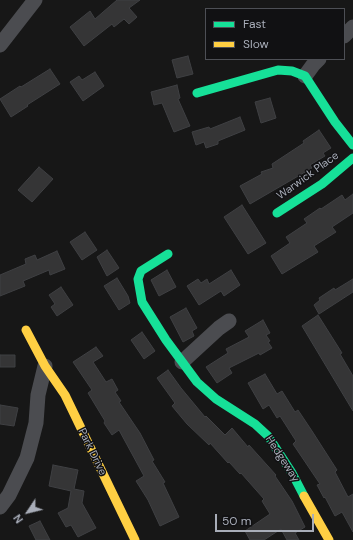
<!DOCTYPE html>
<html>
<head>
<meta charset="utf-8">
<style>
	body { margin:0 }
	#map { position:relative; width:353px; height:540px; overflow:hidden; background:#171717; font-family:"DM Sans",sans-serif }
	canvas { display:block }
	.legend { position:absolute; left:205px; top:8px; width:140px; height:52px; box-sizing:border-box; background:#111113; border:1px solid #4d4f55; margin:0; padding:5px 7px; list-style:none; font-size:12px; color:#a8adb8 }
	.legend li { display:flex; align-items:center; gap:8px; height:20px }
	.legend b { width:20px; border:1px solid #4d4f55 }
	.north { position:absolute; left:8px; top:492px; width:40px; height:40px; -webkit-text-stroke:3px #111113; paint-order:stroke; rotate:235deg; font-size:11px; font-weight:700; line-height:16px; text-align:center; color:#a8adb8 }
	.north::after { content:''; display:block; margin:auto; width:14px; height:18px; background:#a8adb8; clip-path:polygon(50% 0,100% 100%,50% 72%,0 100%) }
	.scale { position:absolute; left:215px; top:514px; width:99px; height:18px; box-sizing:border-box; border:2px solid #a8adb8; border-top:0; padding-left:5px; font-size:12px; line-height:14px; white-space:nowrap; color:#a8adb8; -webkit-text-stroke:3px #111113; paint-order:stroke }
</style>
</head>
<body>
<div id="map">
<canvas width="353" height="540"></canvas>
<ul class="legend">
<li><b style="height:5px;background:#16e098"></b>Fast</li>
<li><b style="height:5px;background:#ffcf43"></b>Slow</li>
</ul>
<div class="north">N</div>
<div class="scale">50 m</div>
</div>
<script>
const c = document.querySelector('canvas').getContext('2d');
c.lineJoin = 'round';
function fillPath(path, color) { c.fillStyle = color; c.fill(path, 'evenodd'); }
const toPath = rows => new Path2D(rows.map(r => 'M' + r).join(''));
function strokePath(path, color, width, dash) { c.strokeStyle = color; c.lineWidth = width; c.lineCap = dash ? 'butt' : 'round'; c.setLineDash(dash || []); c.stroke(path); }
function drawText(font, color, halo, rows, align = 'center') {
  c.font = font + ' "DM Sans",sans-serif'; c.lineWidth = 3; c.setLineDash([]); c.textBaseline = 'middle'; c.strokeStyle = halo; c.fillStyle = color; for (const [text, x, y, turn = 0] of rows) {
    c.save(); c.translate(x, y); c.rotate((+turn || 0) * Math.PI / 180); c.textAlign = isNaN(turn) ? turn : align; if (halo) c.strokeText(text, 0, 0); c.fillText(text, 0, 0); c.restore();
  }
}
const building = toPath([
	[117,0,140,0,129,8,137,17,129,24,124,19,114,27,112,24,84,46,70,27,90,11,95,19,117,0],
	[188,56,193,74,177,78,172,60,188,56],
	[50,69,60,84,27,105,28,106,11,117,0,99,20,86,21,87,50,69],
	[95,72,104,86,83,101,70,82,79,76,82,80,95,72],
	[177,85,180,98,178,99,190,126,174,132,162,103,154,105,151,92,177,85],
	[270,98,276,118,261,123,255,102,270,98],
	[240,117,245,130,218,141,218,144,206,148,204,142,196,145,192,132,209,127,210,129,240,117],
	[319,130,331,148,323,153,325,156,310,165,312,168,250,204,240,186,262,174,261,172,273,168,272,164,304,143,303,141,319,130],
	[39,167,53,179,32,202,18,190,39,167],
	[353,194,353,213,332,227,336,232,314,246,318,252,282,274,271,256,290,243,286,237,307,223,304,219,320,208,321,209,342,195,345,200,353,194],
	[242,205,266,243,248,254,224,217,242,205],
	[85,232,97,250,82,260,70,242,85,232],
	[107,250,119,268,107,276,97,257,107,250],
	[57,251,65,269,50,275,49,270,23,281,25,286,0,296,0,275,26,264,25,259,35,255,37,260,57,251],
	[167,270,176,287,159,296,151,280,167,270],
	[231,270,240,285,224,296,221,291,199,305,187,286,198,279,201,283,207,279,209,284,231,270],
	[117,278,128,296,130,303,119,310,104,286,117,278],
	[353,279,353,292,319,314,314,305,320,300,319,298,334,288,335,290,353,279],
	[61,287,73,305,57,316,51,307,55,304,49,295,61,287],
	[186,308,197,328,192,331,194,336,183,342,170,317,186,308],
	[318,315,342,353,340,354,353,376,353,411,302,326,318,315],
	[263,320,270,333,266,335,270,341,268,342,272,348,260,355,259,353,229,368,232,373,217,383,206,367,228,353,226,349,249,337,245,331,263,320],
	[142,332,155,351,144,359,131,340,142,332],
	[96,347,103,356,93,362,106,382,112,379,118,390,115,392,121,401,119,402,140,433,154,460,152,461,165,482,163,483,179,517,160,526,148,500,136,481,144,476,119,430,112,435,104,423,105,421,88,393,92,390,73,362,96,347],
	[0,355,15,355,15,367,0,367,0,355],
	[168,370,181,388,205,417,206,416,225,435,232,428,248,447,249,445,276,475,275,476,292,501,305,527,295,533,299,540,287,540,281,529,264,540,250,540,245,531,270,514,262,501,264,499,241,473,240,474,229,462,228,463,210,443,209,445,187,424,172,406,175,403,157,378,168,370],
	[265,374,277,394,282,391,295,412,298,410,312,431,337,470,335,472,348,497,353,494,353,532,342,512,335,516,325,497,324,498,317,485,320,484,293,444,296,441,280,416,277,418,269,405,263,409,248,383,265,374],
	[0,405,18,408,14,426,0,424,0,405],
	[53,465,78,470,74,489,84,491,82,503,96,528,78,537,71,525,66,527,58,513,68,508,71,491,49,486,53,465],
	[40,521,50,540,36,540,29,526,40,521]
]);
fillPath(building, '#353536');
strokePath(building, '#3f4043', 1);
strokePath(toPath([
	[344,36,353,27],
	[0,45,35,0],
	[305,76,313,65,319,59],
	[182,362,219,328,229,321],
	[0,507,9,495,27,458,36,423,38,395,45,366]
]), '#4b4c50', 15);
strokePath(toPath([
	[197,93,278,70,292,71,305,76,335,122,353,145],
	[277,213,322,184,353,158],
	[168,254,141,271,138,279,142,302,166,340,197,382,216,399,255,424,268,436,292,473,304,496]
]), '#16e098', 9);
strokePath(toPath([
	[26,330,45,366,65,395,135,540],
	[304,496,329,540]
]), '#ffcf43', 9);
drawText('11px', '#a8adb8', '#111113', [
	["Warwick Place",308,176,-36],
	["Park Drive",92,452,64],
	["Hedgeway",282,459,57]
]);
</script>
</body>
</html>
